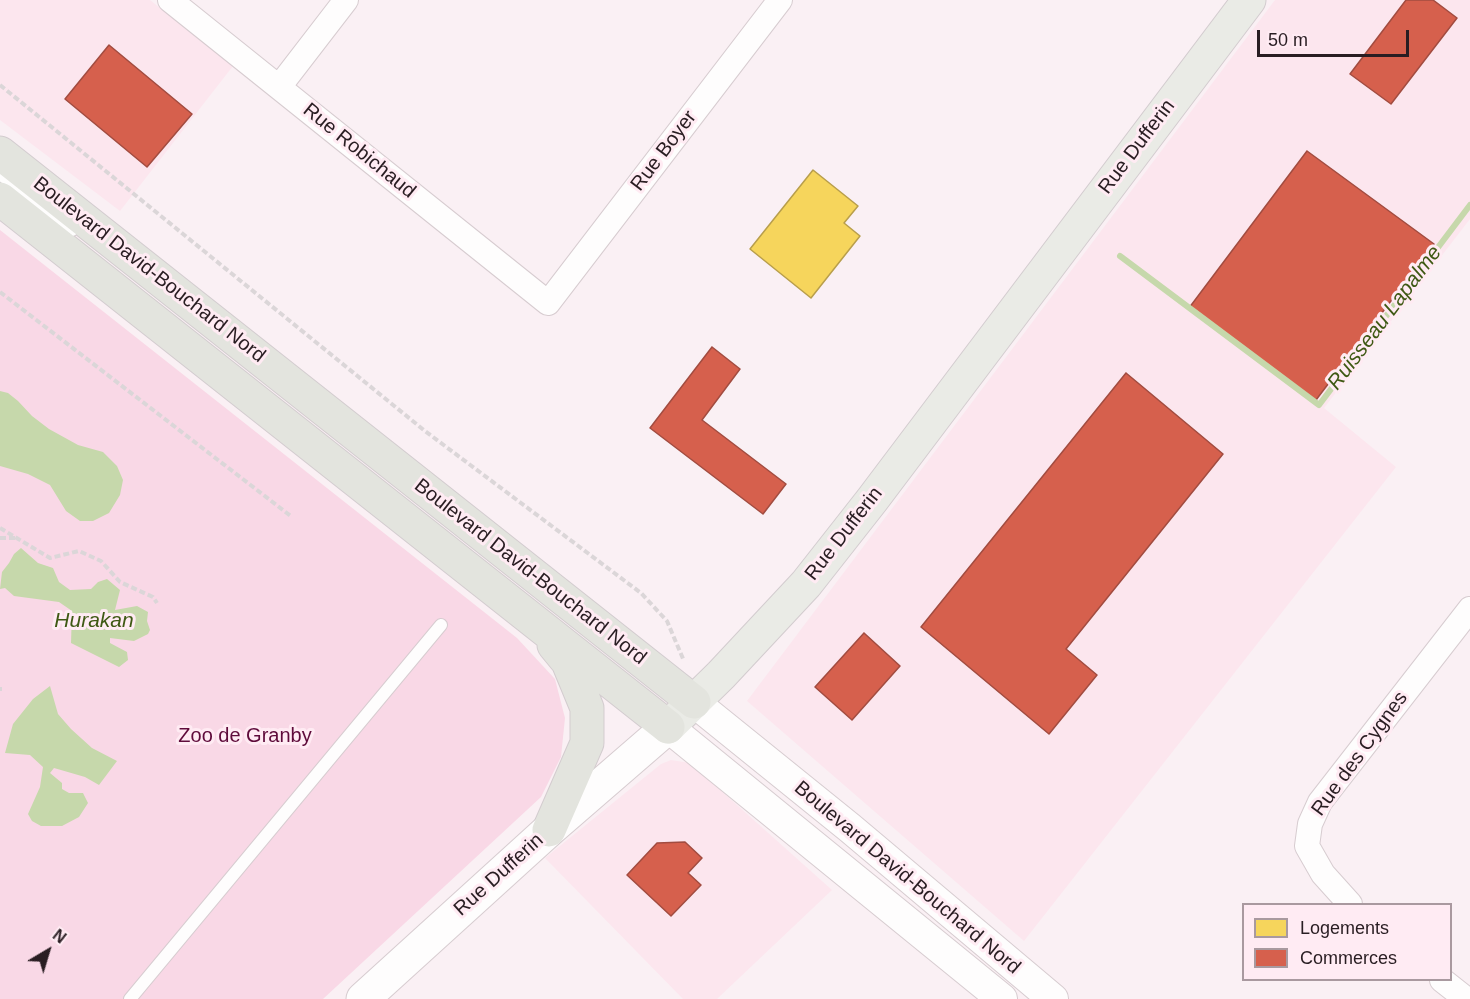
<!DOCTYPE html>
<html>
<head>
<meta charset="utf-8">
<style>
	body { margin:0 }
	#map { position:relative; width:1470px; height:999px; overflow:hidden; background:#faf0f4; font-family:Arial,sans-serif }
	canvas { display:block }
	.legend { position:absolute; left:1242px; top:903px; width:210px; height:78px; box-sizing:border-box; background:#ffebf3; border:2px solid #a9999f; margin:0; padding:8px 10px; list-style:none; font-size:18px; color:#291d22 }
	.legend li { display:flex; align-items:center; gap:12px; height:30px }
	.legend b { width:30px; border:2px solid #a9999f }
	.north { position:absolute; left:18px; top:921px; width:60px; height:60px; -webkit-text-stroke:4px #ffebf3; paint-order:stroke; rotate:38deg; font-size:16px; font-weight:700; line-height:24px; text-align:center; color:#291d22 }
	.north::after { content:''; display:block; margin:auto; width:21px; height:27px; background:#291d22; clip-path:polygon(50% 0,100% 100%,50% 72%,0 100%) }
	.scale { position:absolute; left:1257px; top:30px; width:152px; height:27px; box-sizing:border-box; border:3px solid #291d22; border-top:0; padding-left:8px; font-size:18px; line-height:21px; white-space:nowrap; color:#291d22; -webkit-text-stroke:4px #ffebf3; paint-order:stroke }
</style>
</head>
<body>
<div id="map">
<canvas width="1470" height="999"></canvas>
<ul class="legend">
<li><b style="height:16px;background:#f6d55c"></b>Logements</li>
<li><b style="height:16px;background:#d6604d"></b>Commerces</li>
</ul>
<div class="north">N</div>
<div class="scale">50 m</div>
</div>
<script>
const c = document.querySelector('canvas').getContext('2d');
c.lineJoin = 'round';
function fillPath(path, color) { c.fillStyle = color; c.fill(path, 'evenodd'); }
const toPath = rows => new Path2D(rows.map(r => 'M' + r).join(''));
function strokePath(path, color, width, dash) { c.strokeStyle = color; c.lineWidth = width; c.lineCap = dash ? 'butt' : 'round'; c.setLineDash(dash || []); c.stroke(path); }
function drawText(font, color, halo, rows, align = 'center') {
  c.font = font + ' Arial,sans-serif'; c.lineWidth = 6; c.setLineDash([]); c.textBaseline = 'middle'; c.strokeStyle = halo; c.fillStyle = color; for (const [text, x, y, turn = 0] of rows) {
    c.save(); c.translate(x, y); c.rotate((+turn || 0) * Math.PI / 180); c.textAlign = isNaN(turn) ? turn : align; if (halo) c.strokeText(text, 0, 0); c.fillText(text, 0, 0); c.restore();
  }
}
fillPath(toPath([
	[0,0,150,0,233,66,120,211,0,120],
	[1275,0,1470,0,1470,219,1324,408,1396,467,1024,941,747,701],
	[671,760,690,763,832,890,717,999,683,999,545,858,661,764]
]), '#fce6ee');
fillPath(toPath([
	[0,230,517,638,555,679,565,718,561,757,541,797,323,999,0,999]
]), '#f9d8e6');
fillPath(toPath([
	[0,391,8,393,18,401,32,416,49,429,78,445,103,452,117,466,123,480,120,495,109,513,93,521,80,521,66,511,50,485,28,474,0,466],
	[21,548,38,563,53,568,59,582,70,590,91,589,98,582,107,579,120,590,115,610,137,606,148,612,147,621,150,630,148,634,134,641,110,638,110,643,127,652,128,660,119,667,71,643,72,611,59,602,14,596,5,588,0,589,2,572,9,563,14,554],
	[50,686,58,714,71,729,92,748,117,761,99,785,85,777,54,768,50,773,62,783,62,789,69,793,83,793,88,803,79,817,62,826,41,826,32,821,28,814,40,787,43,767,30,755,5,753,13,724,33,699]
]), '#c6d8ab');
const homes = toPath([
	[813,170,858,206,844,223,860,236,811,298,750,249,813,170]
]);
fillPath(homes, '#f6d55c');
strokePath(homes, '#b89e4b', 1.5);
const shops = toPath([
	[1406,0,1433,0,1457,18,1391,104,1350,74,1406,0],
	[109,45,192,114,147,167,65,99,109,45],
	[1307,151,1434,244,1316,400,1189,308,1307,151],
	[712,347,740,369,702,420,786,484,763,514,650,428,712,347],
	[1126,373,1223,454,1066,649,1097,675,1049,734,921,627,1126,373],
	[864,633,900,666,852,720,815,687,864,633],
	[685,842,702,858,688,873,701,885,671,916,627,875,657,843,685,842]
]);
fillPath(shops, '#d6604d');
strokePath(shops, '#a24c40', 1.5);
strokePath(toPath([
	[1120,256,1319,405,1470,205]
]), '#c6d8ab', 6);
const service = toPath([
	[0,174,72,230],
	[130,999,441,625]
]);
const minor = toPath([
	[170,0,548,303,780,0],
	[279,87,346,0],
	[1350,904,1323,874,1307,846,1310,824,1320,802,1470,609],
	[1442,980,1466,999]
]);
const tertiary = toPath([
	[694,702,850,828,1053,999],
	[668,727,1002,999]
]);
const secondary = toPath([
	[363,999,549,830,668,727]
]);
const primary = toPath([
	[668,727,721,675,806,584,872,500,1249,0]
]);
const trunk = toPath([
	[0,153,694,702],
	[0,199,668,727],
	[549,830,587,743,587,708,568,662,554,645]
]);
strokePath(service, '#d7ccd0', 14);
strokePath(minor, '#d7ccd0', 26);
strokePath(tertiary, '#d7ccd0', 32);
strokePath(secondary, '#d7ccd0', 35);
strokePath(primary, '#d3cccf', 35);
strokePath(trunk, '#d3cccf', 35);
strokePath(toPath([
	[0,85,425,431,641,593,667,621,684,661],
	[0,292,292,517],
	[0,528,50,558,79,551,101,561,120,582,153,597,157,603],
	[0,538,15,538],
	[0,689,2,689]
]), '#dbd6d8', 4, [6, 3]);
strokePath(service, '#fefdfd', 12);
strokePath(minor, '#fefdfd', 24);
strokePath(tertiary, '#fefdfd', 30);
strokePath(secondary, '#fefdfd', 33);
strokePath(primary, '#eaebe6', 33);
strokePath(trunk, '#e3e4de', 33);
drawText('20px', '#291d22', '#ffebf3', [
	["Rue Dufferin",1137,147,-53],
	["Rue Robichaud",359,151,39],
	["Rue Boyer",664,151,-53],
	["Boulevard David-Bouchard Nord",149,270,38],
	["Rue Dufferin",844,534,-52],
	["Boulevard David-Bouchard Nord",530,572,38],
	["Rue des Cygnes",1360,754,-54],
	["Rue Dufferin",499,875,-42],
	["Boulevard David-Bouchard Nord",907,878,40]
]);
drawText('20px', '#5f0b3b', '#ffebf3', [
	["Zoo de Granby",245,736]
]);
drawText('italic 21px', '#3f5914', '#ffebf3', [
	["Ruisseau Lapalme",1385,318,-53],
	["Hurakan",94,621]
]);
</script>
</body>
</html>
